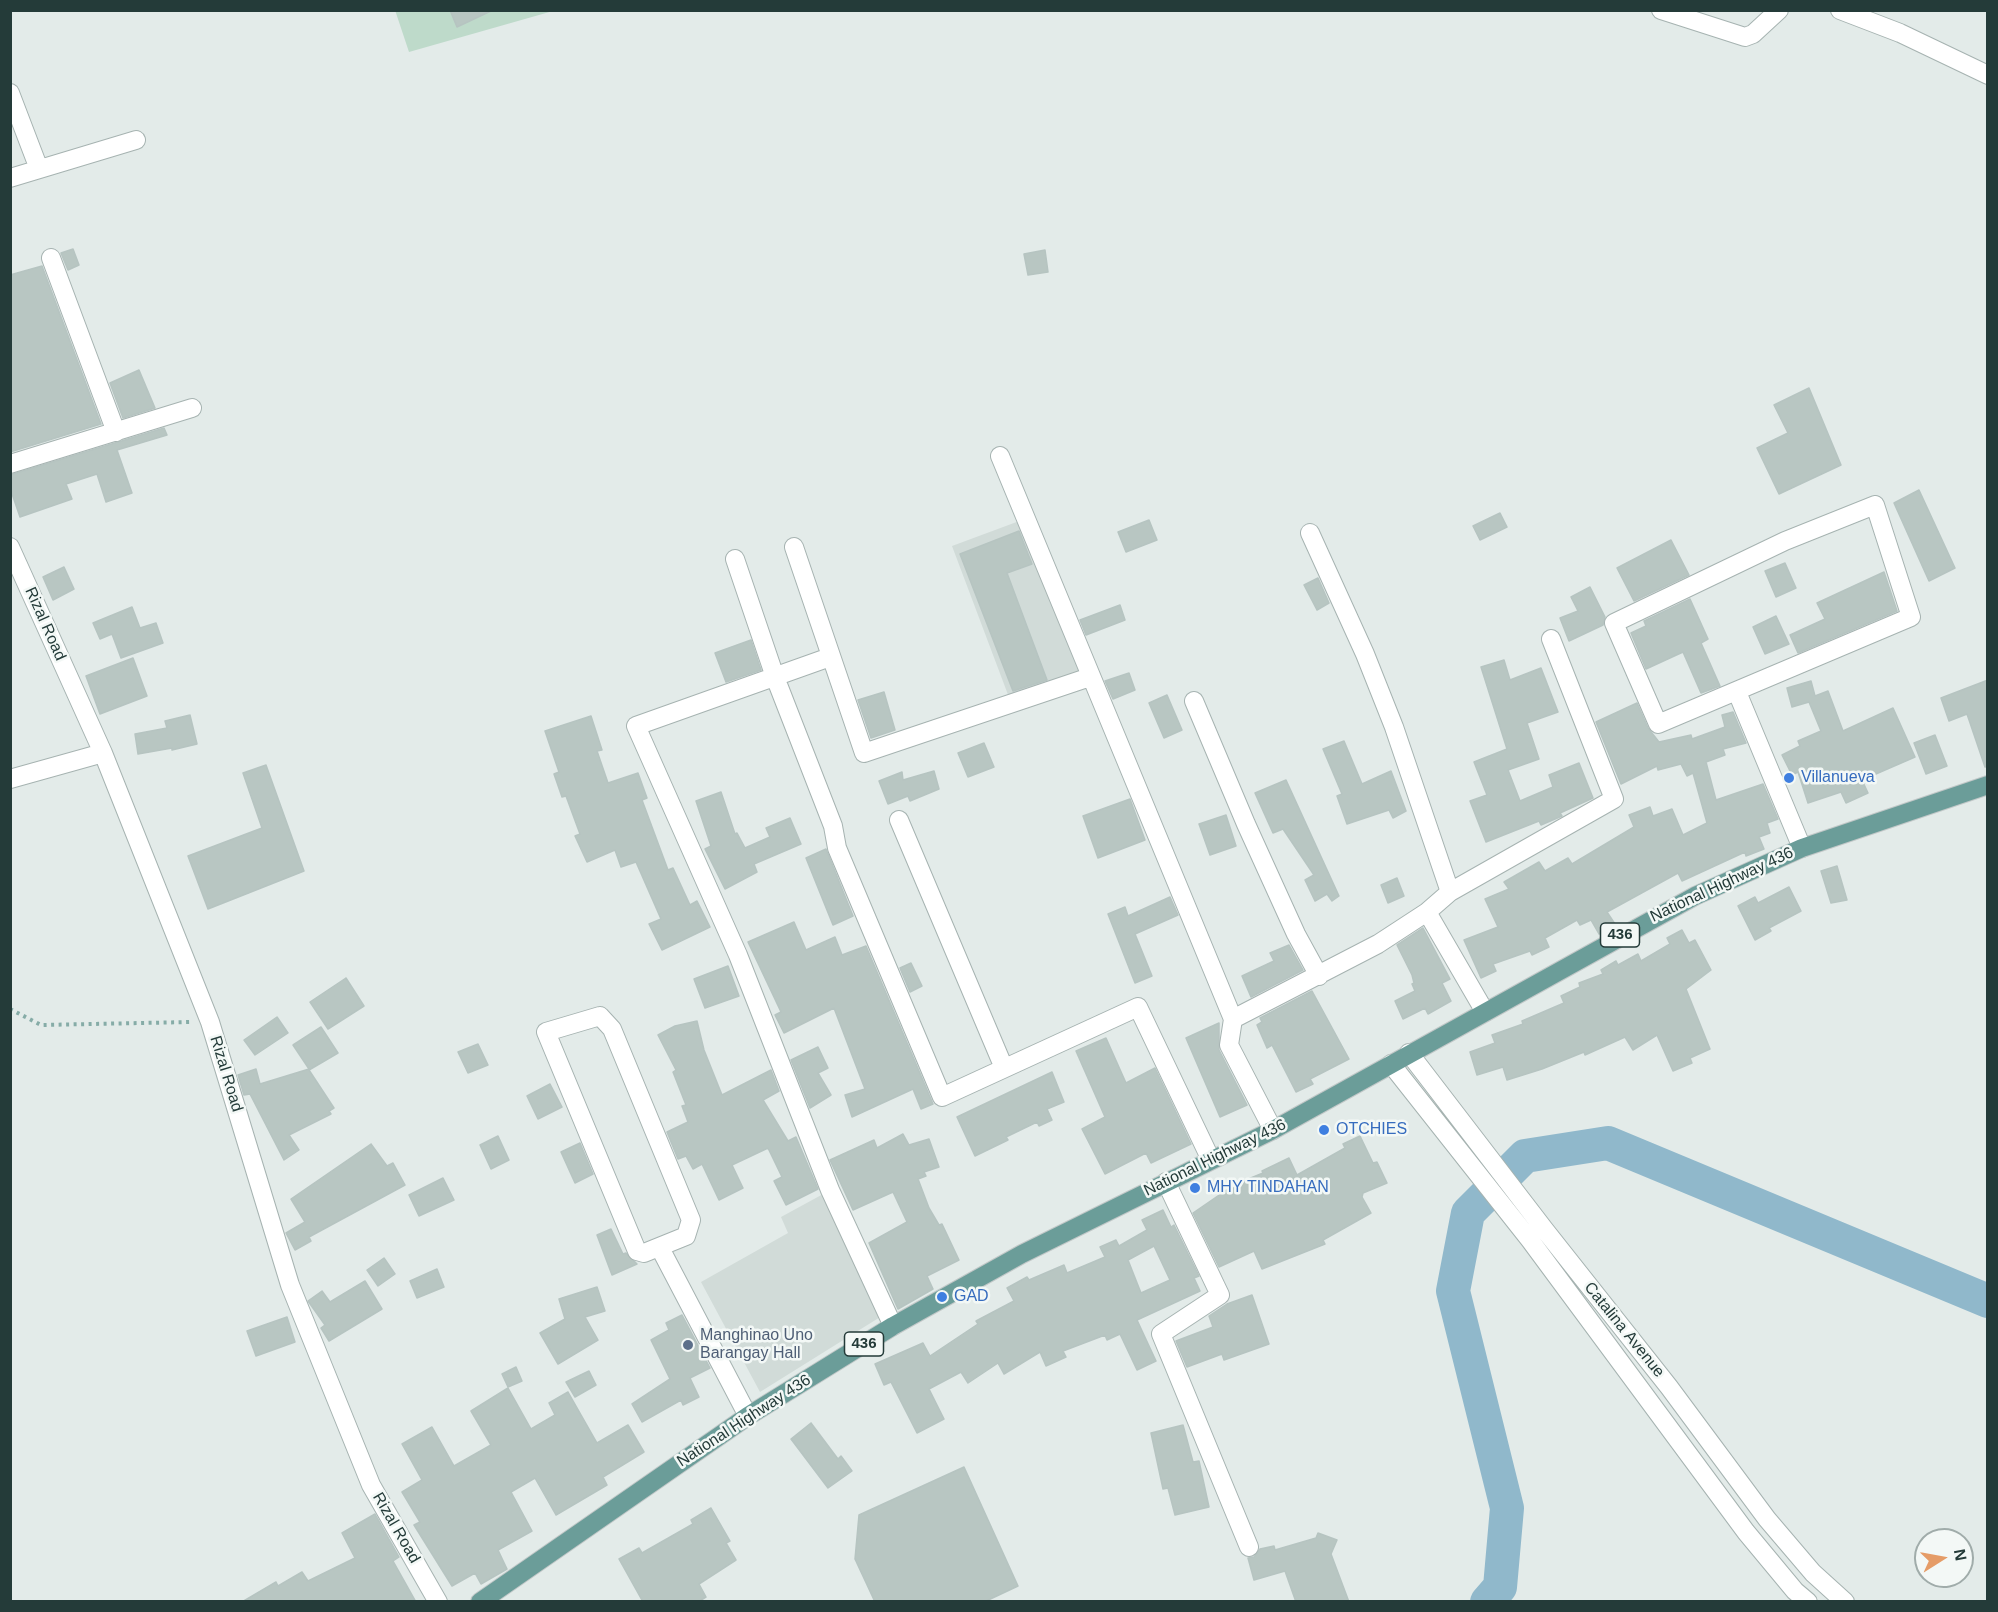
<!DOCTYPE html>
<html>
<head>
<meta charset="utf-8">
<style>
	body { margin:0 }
	#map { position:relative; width:1998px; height:1612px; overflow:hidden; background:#e3ebe9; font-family:Arial,sans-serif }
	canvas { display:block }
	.frame { position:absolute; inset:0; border:12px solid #243b39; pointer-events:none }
	.north { position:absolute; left:1914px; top:1528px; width:60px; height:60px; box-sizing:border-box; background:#f3f8f6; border:2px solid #a0acaa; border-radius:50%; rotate:79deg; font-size:16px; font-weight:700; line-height:24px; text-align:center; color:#243b39 }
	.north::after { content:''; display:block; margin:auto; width:21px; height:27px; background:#e59c67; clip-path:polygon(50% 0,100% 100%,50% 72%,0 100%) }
</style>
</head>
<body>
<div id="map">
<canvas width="1998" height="1612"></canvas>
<div class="frame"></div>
<div class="north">N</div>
</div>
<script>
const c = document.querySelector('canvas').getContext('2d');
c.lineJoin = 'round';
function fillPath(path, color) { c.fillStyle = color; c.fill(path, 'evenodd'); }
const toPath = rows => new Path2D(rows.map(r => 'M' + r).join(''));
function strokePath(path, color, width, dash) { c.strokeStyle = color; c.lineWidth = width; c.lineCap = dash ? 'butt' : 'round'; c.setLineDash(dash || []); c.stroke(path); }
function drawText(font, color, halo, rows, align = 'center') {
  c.font = font + ' Arial,sans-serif'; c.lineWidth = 5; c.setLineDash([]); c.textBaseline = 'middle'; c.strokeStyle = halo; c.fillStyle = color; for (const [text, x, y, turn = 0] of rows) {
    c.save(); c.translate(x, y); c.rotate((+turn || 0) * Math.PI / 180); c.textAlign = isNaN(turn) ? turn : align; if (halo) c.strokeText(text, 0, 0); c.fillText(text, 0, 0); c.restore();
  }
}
fillPath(toPath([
	[1022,520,1080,674,1010,700,952,546],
	[825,1193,885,1314,760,1392,701,1282,788,1233,781,1217]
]), '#d1dbd8');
fillPath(toPath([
	[395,10,553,11,409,52]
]), '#bedaca');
strokePath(toPath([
	[1487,1602,1500,1587,1507,1508,1453,1291,1468,1213,1525,1156,1608,1143,1988,1301]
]), '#90b8cb', 34);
const building = toPath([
	[450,10,493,10,457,27,450,10],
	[73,249,79,265,68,270,61,253,73,249],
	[1045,250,1048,272,1028,275,1024,254,1045,250],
	[42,266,101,424,10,452,10,275,42,266],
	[139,370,155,408,123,418,110,383,139,370],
	[1809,388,1841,465,1779,494,1757,448,1788,433,1774,405,1809,388],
	[164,428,167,435,117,450,132,493,106,502,97,474,66,484,72,499,20,517,10,488,10,475,164,428],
	[1919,490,1955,568,1929,581,1894,503,1919,490],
	[1500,513,1507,527,1480,540,1473,526,1500,513],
	[1149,520,1157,540,1126,552,1118,532,1149,520],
	[1019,531,1032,564,1007,573,1047,680,1013,691,960,554,1019,531],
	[1671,540,1689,575,1634,601,1617,568,1671,540],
	[1785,563,1796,588,1776,597,1765,571,1785,563],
	[64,567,74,589,53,600,43,577,64,567],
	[1884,572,1897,611,1798,653,1790,635,1825,619,1817,603,1884,572],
	[1318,578,1329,603,1317,610,1304,585,1318,578],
	[1590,587,1605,617,1603,625,1569,641,1560,618,1578,611,1571,597,1590,587],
	[1690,599,1708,639,1701,643,1720,686,1701,693,1683,652,1646,669,1631,633,1646,626,1644,621,1690,599],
	[1120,605,1125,620,1086,635,1080,620,1120,605],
	[132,607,140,628,156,623,163,643,121,658,112,634,100,639,93,623,132,607],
	[1776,616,1789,644,1765,654,1753,627,1776,616],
	[751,640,761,670,726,682,715,653,751,640],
	[133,658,147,696,100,714,86,676,133,658],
	[1504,660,1510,680,1541,668,1558,712,1527,723,1539,759,1508,770,1520,801,1553,787,1549,775,1579,763,1593,798,1560,813,1562,816,1541,825,1539,821,1486,842,1470,801,1487,795,1474,762,1507,749,1481,667,1504,660],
	[1129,673,1135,690,1113,699,1105,681,1129,673],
	[1988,680,1988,766,1985,767,1967,714,1949,721,1941,698,1988,680],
	[1811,681,1815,696,1828,691,1843,731,1893,708,1915,757,1862,780,1868,793,1846,803,1841,792,1808,803,1798,772,1792,775,1782,755,1800,746,1798,741,1821,731,1809,702,1792,707,1787,688,1811,681],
	[884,692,895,730,871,738,858,700,884,692],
	[1167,695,1182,730,1164,738,1149,703,1167,695],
	[1637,703,1648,728,1659,742,1691,735,1692,739,1725,727,1722,715,1733,712,1746,743,1723,749,1725,755,1706,762,1716,800,1763,784,1778,819,1767,823,1770,833,1759,837,1764,849,1746,856,1745,852,1682,881,1678,873,1607,912,1615,924,1599,934,1591,920,1580,925,1577,920,1545,938,1549,947,1532,955,1530,951,1493,964,1496,971,1481,978,1464,940,1498,927,1485,899,1509,889,1504,882,1539,862,1545,871,1568,858,1572,864,1634,827,1629,815,1650,807,1653,816,1672,809,1683,835,1707,823,1693,773,1687,776,1681,764,1658,770,1657,766,1621,784,1596,722,1637,703],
	[190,715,197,744,172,750,172,748,138,754,135,734,167,728,165,721,190,715],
	[591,716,602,750,597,751,608,783,638,773,647,798,642,800,668,870,673,868,690,905,697,901,710,927,662,950,649,924,661,919,636,862,621,867,615,850,587,862,575,836,580,834,566,796,562,797,554,774,559,772,545,731,591,716],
	[1935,735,1947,766,1926,774,1914,743,1935,735],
	[1344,741,1362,784,1391,771,1406,811,1393,818,1389,810,1347,824,1337,796,1342,794,1323,749,1344,741],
	[984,743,994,767,968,777,958,753,984,743],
	[266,765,304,871,208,909,188,856,262,828,243,773,266,765],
	[934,771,939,789,910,801,908,796,888,804,879,781,902,772,903,780,934,771],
	[1286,780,1339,896,1332,901,1327,894,1315,901,1305,880,1314,875,1283,829,1273,833,1255,793,1286,780],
	[721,792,735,834,737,833,745,848,770,837,766,828,790,818,801,844,754,864,757,872,725,889,705,849,711,846,696,801,721,792],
	[1130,799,1145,840,1098,858,1083,816,1130,799],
	[1226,815,1236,846,1210,855,1199,824,1226,815],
	[826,849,853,916,833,925,806,858,826,849],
	[1837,866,1847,900,1831,903,1821,871,1837,866],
	[1397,878,1404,896,1388,903,1381,885,1397,878],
	[1789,887,1801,911,1769,928,1771,931,1755,940,1738,906,1755,897,1758,903,1789,887],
	[1170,897,1178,915,1135,934,1152,976,1135,983,1108,914,1125,907,1128,916,1170,897],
	[794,922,806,950,835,937,842,955,866,946,933,1104,921,1109,913,1089,852,1117,845,1095,865,1089,834,1008,784,1033,775,1015,781,1012,748,942,794,922],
	[1423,928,1450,979,1442,983,1451,1001,1428,1014,1425,1008,1403,1019,1395,1001,1415,991,1412,984,1414,983,1412,975,1397,945,1423,928],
	[1682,930,1689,943,1695,940,1711,970,1686,989,1710,1049,1690,1058,1692,1063,1673,1071,1657,1035,1633,1050,1625,1037,1585,1055,1584,1052,1542,1069,1507,1080,1503,1067,1477,1075,1470,1052,1495,1043,1492,1035,1523,1024,1522,1021,1564,1003,1561,996,1580,987,1579,983,1603,974,1601,970,1616,961,1618,965,1638,954,1641,961,1670,944,1667,938,1682,930],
	[1289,945,1303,970,1251,997,1242,976,1274,961,1270,953,1289,945],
	[911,963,922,986,910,992,900,968,911,963],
	[728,966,739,996,705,1008,694,979,728,966],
	[346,978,364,1006,328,1029,310,1002,346,978],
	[1312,991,1349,1059,1310,1079,1313,1084,1296,1092,1272,1045,1267,1048,1257,1025,1262,1022,1260,1018,1312,991],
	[277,1017,288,1033,255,1055,244,1040,277,1017],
	[697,1021,704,1050,722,1095,771,1070,779,1091,763,1100,788,1141,796,1137,818,1189,786,1205,774,1181,782,1177,768,1148,732,1165,743,1188,719,1200,702,1164,693,1169,686,1156,678,1159,667,1132,688,1122,682,1106,686,1105,673,1072,676,1070,658,1035,675,1026,697,1021],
	[1219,1023,1219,1050,1247,1105,1220,1117,1186,1038,1219,1023],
	[321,1027,338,1053,309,1070,334,1108,329,1111,331,1114,289,1135,299,1150,284,1160,250,1094,244,1095,238,1075,256,1069,260,1084,309,1069,293,1045,321,1027],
	[1106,1038,1126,1083,1155,1068,1191,1144,1151,1163,1146,1153,1105,1174,1082,1129,1105,1117,1076,1051,1106,1038],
	[478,1044,488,1065,468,1073,458,1052,478,1044],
	[818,1047,828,1068,818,1073,831,1095,810,1108,791,1060,818,1047],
	[1052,1072,1064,1102,1047,1109,1052,1120,1039,1126,1037,1122,1006,1137,1008,1140,975,1156,957,1117,1052,1072],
	[550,1084,562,1107,538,1119,527,1096,550,1084],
	[903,1134,909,1145,929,1139,939,1167,924,1172,926,1176,918,1179,929,1208,939,1225,942,1224,959,1260,927,1276,933,1289,898,1309,869,1243,907,1222,893,1192,853,1210,830,1160,874,1140,877,1148,903,1134],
	[498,1136,509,1160,491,1169,480,1145,498,1136],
	[1360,1136,1373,1163,1377,1162,1387,1183,1363,1193,1362,1197,1371,1213,1323,1240,1325,1244,1262,1269,1254,1251,1219,1267,1193,1213,1225,1191,1242,1185,1241,1182,1263,1173,1262,1171,1289,1158,1297,1175,1345,1148,1343,1144,1360,1136],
	[580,1143,593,1174,575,1183,561,1152,580,1143],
	[371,1144,387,1166,393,1163,405,1185,309,1237,311,1241,295,1250,286,1233,305,1222,291,1199,371,1144],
	[443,1178,454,1200,419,1216,409,1195,443,1178],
	[1163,1210,1171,1227,1174,1225,1199,1276,1194,1278,1200,1291,1137,1320,1156,1361,1137,1370,1120,1334,1107,1340,1105,1335,1063,1351,1066,1357,1046,1366,1040,1352,1004,1374,998,1363,968,1383,961,1372,929,1389,944,1419,917,1433,891,1382,884,1385,875,1364,923,1343,930,1356,978,1324,976,1321,1014,1301,1007,1288,1027,1277,1029,1280,1064,1265,1067,1273,1105,1257,1100,1247,1116,1240,1119,1246,1147,1230,1142,1220,1163,1210],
	[1154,1246,1170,1280,1141,1293,1128,1260,1154,1246],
	[611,1229,623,1254,626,1253,637,1264,612,1275,597,1235,611,1229],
	[384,1258,395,1274,378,1286,367,1270,384,1258],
	[437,1269,444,1287,417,1298,410,1281,437,1269],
	[365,1281,382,1309,329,1341,321,1328,325,1325,308,1301,322,1291,330,1302,365,1281],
	[597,1287,605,1311,585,1317,598,1340,558,1364,540,1333,565,1319,559,1299,597,1287],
	[1252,1295,1269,1344,1224,1360,1222,1354,1187,1367,1176,1341,1213,1327,1209,1316,1227,1304,1252,1295],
	[682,1315,710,1368,690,1378,699,1397,683,1405,681,1400,642,1422,632,1404,670,1379,651,1340,669,1330,666,1323,682,1315],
	[287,1317,295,1342,256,1356,247,1331,287,1317],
	[516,1367,522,1381,508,1387,502,1374,516,1367],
	[589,1371,596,1385,575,1397,566,1382,589,1371],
	[508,1388,531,1429,555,1415,549,1403,568,1392,597,1443,628,1425,644,1452,603,1477,607,1485,556,1515,535,1478,511,1492,532,1531,498,1550,507,1569,481,1584,475,1573,452,1586,414,1525,420,1522,402,1492,422,1480,402,1444,432,1427,454,1466,491,1445,471,1411,508,1388],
	[811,1423,838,1459,841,1456,852,1471,828,1488,791,1439,811,1423],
	[1183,1425,1193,1462,1199,1461,1209,1507,1175,1515,1168,1488,1163,1489,1151,1433,1183,1425],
	[964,1467,1018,1586,984,1602,875,1602,855,1559,859,1515,964,1467],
	[711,1508,730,1541,726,1543,736,1560,699,1584,706,1597,698,1602,643,1602,619,1559,639,1548,642,1553,693,1524,691,1520,711,1508],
	[375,1514,399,1557,393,1561,416,1602,242,1602,276,1582,278,1586,302,1572,308,1581,355,1558,342,1533,375,1514],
	[1318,1533,1337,1540,1331,1554,1349,1602,1296,1602,1285,1571,1254,1580,1248,1558,1254,1557,1260,1549,1274,1546,1275,1550,1316,1538,1318,1533]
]);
fillPath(building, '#b8c6c2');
strokePath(building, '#b6c4c1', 1.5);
const minor = toPath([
	[1661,10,1745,37,1753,34,1779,10],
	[1840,10,1900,33,1988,75],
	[10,93,39,169],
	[10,178,136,140],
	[51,258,116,432],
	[1000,456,1233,1019,1229,1045,1273,1130],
	[10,464,192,408],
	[1875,505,1911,617,1658,724,1614,623,1785,541,1875,505],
	[1310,533,1365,654,1394,727,1450,892],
	[10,547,103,753,210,1022,290,1285,371,1485,438,1602],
	[794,547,864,753,1090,677],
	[735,559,775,677,833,826,837,848,942,1097,1138,1007,1211,1160],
	[830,657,636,726,738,955,830,1190,893,1326],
	[1737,692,1802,848],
	[1194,701,1246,824,1296,934,1319,976],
	[10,779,103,753],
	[899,820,1004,1068],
	[1427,912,1485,1012],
	[600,1016,612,1029,691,1220,686,1236,644,1253,637,1251,546,1032,600,1016],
	[1233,1019,1378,944,1427,912,1450,892,1614,799,1551,639],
	[1409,1053,1544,1229,1669,1387,1767,1519,1813,1573,1845,1602],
	[1391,1064,1530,1240,1746,1532,1795,1591,1808,1602],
	[1166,1182,1220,1295,1161,1334,1249,1547],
	[660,1248,748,1416]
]);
const major = toPath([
	[480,1602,748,1416,893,1326,1022,1254,1273,1130,1695,896,1802,848,1988,785]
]);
strokePath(minor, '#a6b3b1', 20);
strokePath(major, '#c2c8c8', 20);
strokePath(toPath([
	[10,1009,41,1025,192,1022]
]), '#86aca7', 4, [3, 4.5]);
strokePath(minor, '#fff', 18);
strokePath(major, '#6b9d99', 18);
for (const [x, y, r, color] of [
	[1789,778,6,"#3f7fe0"],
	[1324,1130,6,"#3f7fe0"],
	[1195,1188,6,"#3f7fe0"],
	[942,1297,6,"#3f7fe0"],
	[688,1345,6,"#5c6f8a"]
]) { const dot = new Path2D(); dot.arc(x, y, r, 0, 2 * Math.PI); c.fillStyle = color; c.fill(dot); strokePath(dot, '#f3f8f6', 2); }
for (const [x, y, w] of [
	[1620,935,39],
	[864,1344,39]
]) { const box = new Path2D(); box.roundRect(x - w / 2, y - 12, w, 24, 4.5); c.fillStyle = '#f3f8f6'; c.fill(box); strokePath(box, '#243b39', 1.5); }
drawText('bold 15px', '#243b39', null, [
	["436",1620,935],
	["436",864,1344]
]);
drawText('16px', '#243b39', '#f3f8f6', [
	["Rizal Road",45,624,66],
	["National Highway 436",1722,885,-25],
	["Rizal Road",226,1074,73],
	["National Highway 436",1215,1158,-26],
	["Catalina Avenue",1624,1330,51],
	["National Highway 436",744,1421,-33],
	["Rizal Road",396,1528,60]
]);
drawText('16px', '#366cbe', '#f3f8f6', [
	["Villanueva",1801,778],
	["OTCHIES",1336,1130],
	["MHY TINDAHAN",1207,1188],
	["GAD",954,1297]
], 'left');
drawText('16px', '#4e5e75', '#f3f8f6', [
	["Manghinao Uno",700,1336],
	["Barangay Hall",700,1354]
], 'left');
</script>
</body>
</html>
